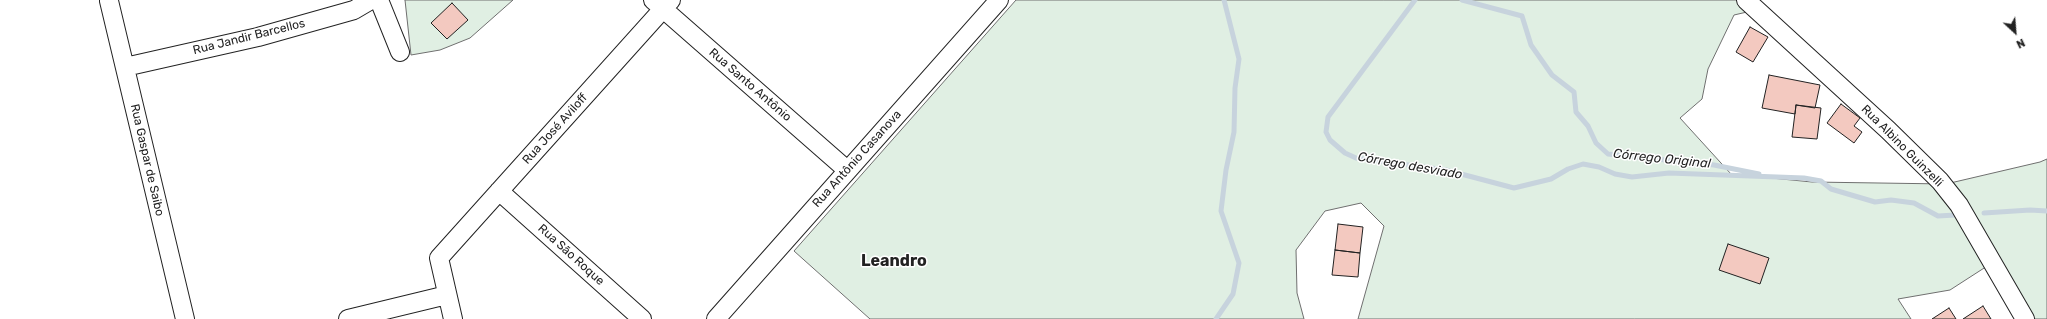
<!DOCTYPE html>
<html>
<head>
<meta charset="utf-8">
<style>
	body { margin:0 }
	#map { position:relative; width:2047px; height:319px; overflow:hidden; background:#fff; font-family:Rubik,sans-serif }
	canvas { display:block }
	.north { position:absolute; left:1995px; top:12px; width:40px; height:40px; -webkit-text-stroke:3px #fff; paint-order:stroke; rotate:154deg; font-size:11px; font-weight:700; line-height:16px; text-align:center; color:#222 }
	.north::after { content:''; display:block; margin:auto; width:14px; height:18px; background:#222; clip-path:polygon(50% 0,100% 100%,50% 72%,0 100%) }
</style>
</head>
<body>
<div id="map">
<canvas width="2047" height="319"></canvas>
<div class="north">N</div>
</div>
<script>
const c = document.querySelector('canvas').getContext('2d');
c.lineJoin = 'round';
function fillPath(path, color) { c.fillStyle = color; c.fill(path, 'evenodd'); }
const toPath = rows => new Path2D(rows.map(r => 'M' + r).join(''));
function strokePath(path, color, width, dash) { c.strokeStyle = color; c.lineWidth = width; c.lineCap = dash ? 'butt' : 'round'; c.setLineDash(dash || []); c.stroke(path); }
function drawText(font, color, halo, rows, align = 'center') {
  c.font = font + ' Rubik,sans-serif'; c.lineWidth = 3; c.setLineDash([]); c.textBaseline = 'middle'; c.strokeStyle = halo; c.fillStyle = color; for (const [text, x, y, turn = 0] of rows) {
    c.save(); c.translate(x, y); c.rotate((+turn || 0) * Math.PI / 180); c.textAlign = isNaN(turn) ? turn : align; if (halo) c.strokeText(text, 0, 0); c.fillText(text, 0, 0); c.restore();
  }
}
const green = toPath([
	[405,0,513,0,470,38,440,50,411,55,405,0],
	[1016,0,1752,0,1760,9,1734,15,1708,69,1702,99,1680,118,1731,174,1812,182,1946,184,2040,162,2047,159,2047,319,2035,319,1995,261,1950,290,1898,299,1911,319,1358,319,1384,226,1361,203,1325,211,1296,250,1297,293,1304,319,870,319,794,251,1016,0]
]);
fillPath(green, '#e0efe3');
strokePath(green, '#6f6f6f', 1);
strokePath(toPath([
	[1415,0,1328,117,1326,132,1330,140,1345,153,1356,158,1446,170,1514,188,1551,179,1568,169,1583,164,1599,167,1615,174,1632,177,1669,173,1804,178,1821,181,1831,189,1875,202,1891,200,1914,203,1938,216,1955,215],
	[1462,0,1522,16,1531,45,1552,75,1574,92,1576,112,1588,126,1596,143,1608,154,1714,165,1759,174],
	[1984,213,2030,210,2047,211],
	[1216,319,1233,294,1239,263,1221,211,1226,170,1234,132,1235,88,1239,59,1224,0]
]), '#c7d3dd', 5);
const building = toPath([
	[452,3,468,20,447,39,431,23,452,3],
	[1750,27,1768,37,1753,62,1736,52,1750,27],
	[1769,75,1820,85,1815,108,1796,105,1795,114,1762,108,1769,75],
	[1841,104,1860,118,1854,126,1862,132,1854,143,1827,123,1841,104],
	[1796,105,1821,108,1817,139,1792,137,1796,105],
	[1338,224,1363,227,1360,253,1335,250,1338,224],
	[1728,244,1769,258,1760,284,1719,270,1728,244],
	[1335,250,1360,253,1358,277,1332,275,1335,250],
	[1983,306,1991,319,1963,319,1983,306],
	[1949,308,1956,319,1932,319,1949,308]
]);
fillPath(building, '#f3c9c0');
strokePath(building, '#222', 1);
const minor = toPath([
	[379,0,400,52],
	[653,0,847,170],
	[1746,0,1888,130,1940,181,1959,205,2025,319],
	[109,1,185,319],
	[125,67,258,37,354,10,371,0],
	[499,191,642,319],
	[348,319,447,295],
	[453,319,439,258,671,0],
	[716,319,999,0]
]);
strokePath(minor, '#222', 20);
strokePath(minor, '#fff', 18);
drawText('12px', '#222', '#fff', [
	["Rua Jandir Barcellos",249,37,-14],
	["Rua Santo Antônio",750,85,41],
	["Rua José Aviloff",555,129,-48],
	["Rua Albino Guinzelli",1902,146,45],
	["Rua Antônio Casanova",857,159,-48],
	["Rua Gaspar de Saibo",147,160,77],
	["Rua São Roque",571,255,42]
]);
drawText('italic 13px', '#222', '#fff', [
	["Córrego Original",1662,159,6],
	["Córrego desviado",1410,166,10]
]);
drawText('bold 16px', '#222', '#fff', [
	["Leandro",894,261]
]);
</script>
</body>
</html>
